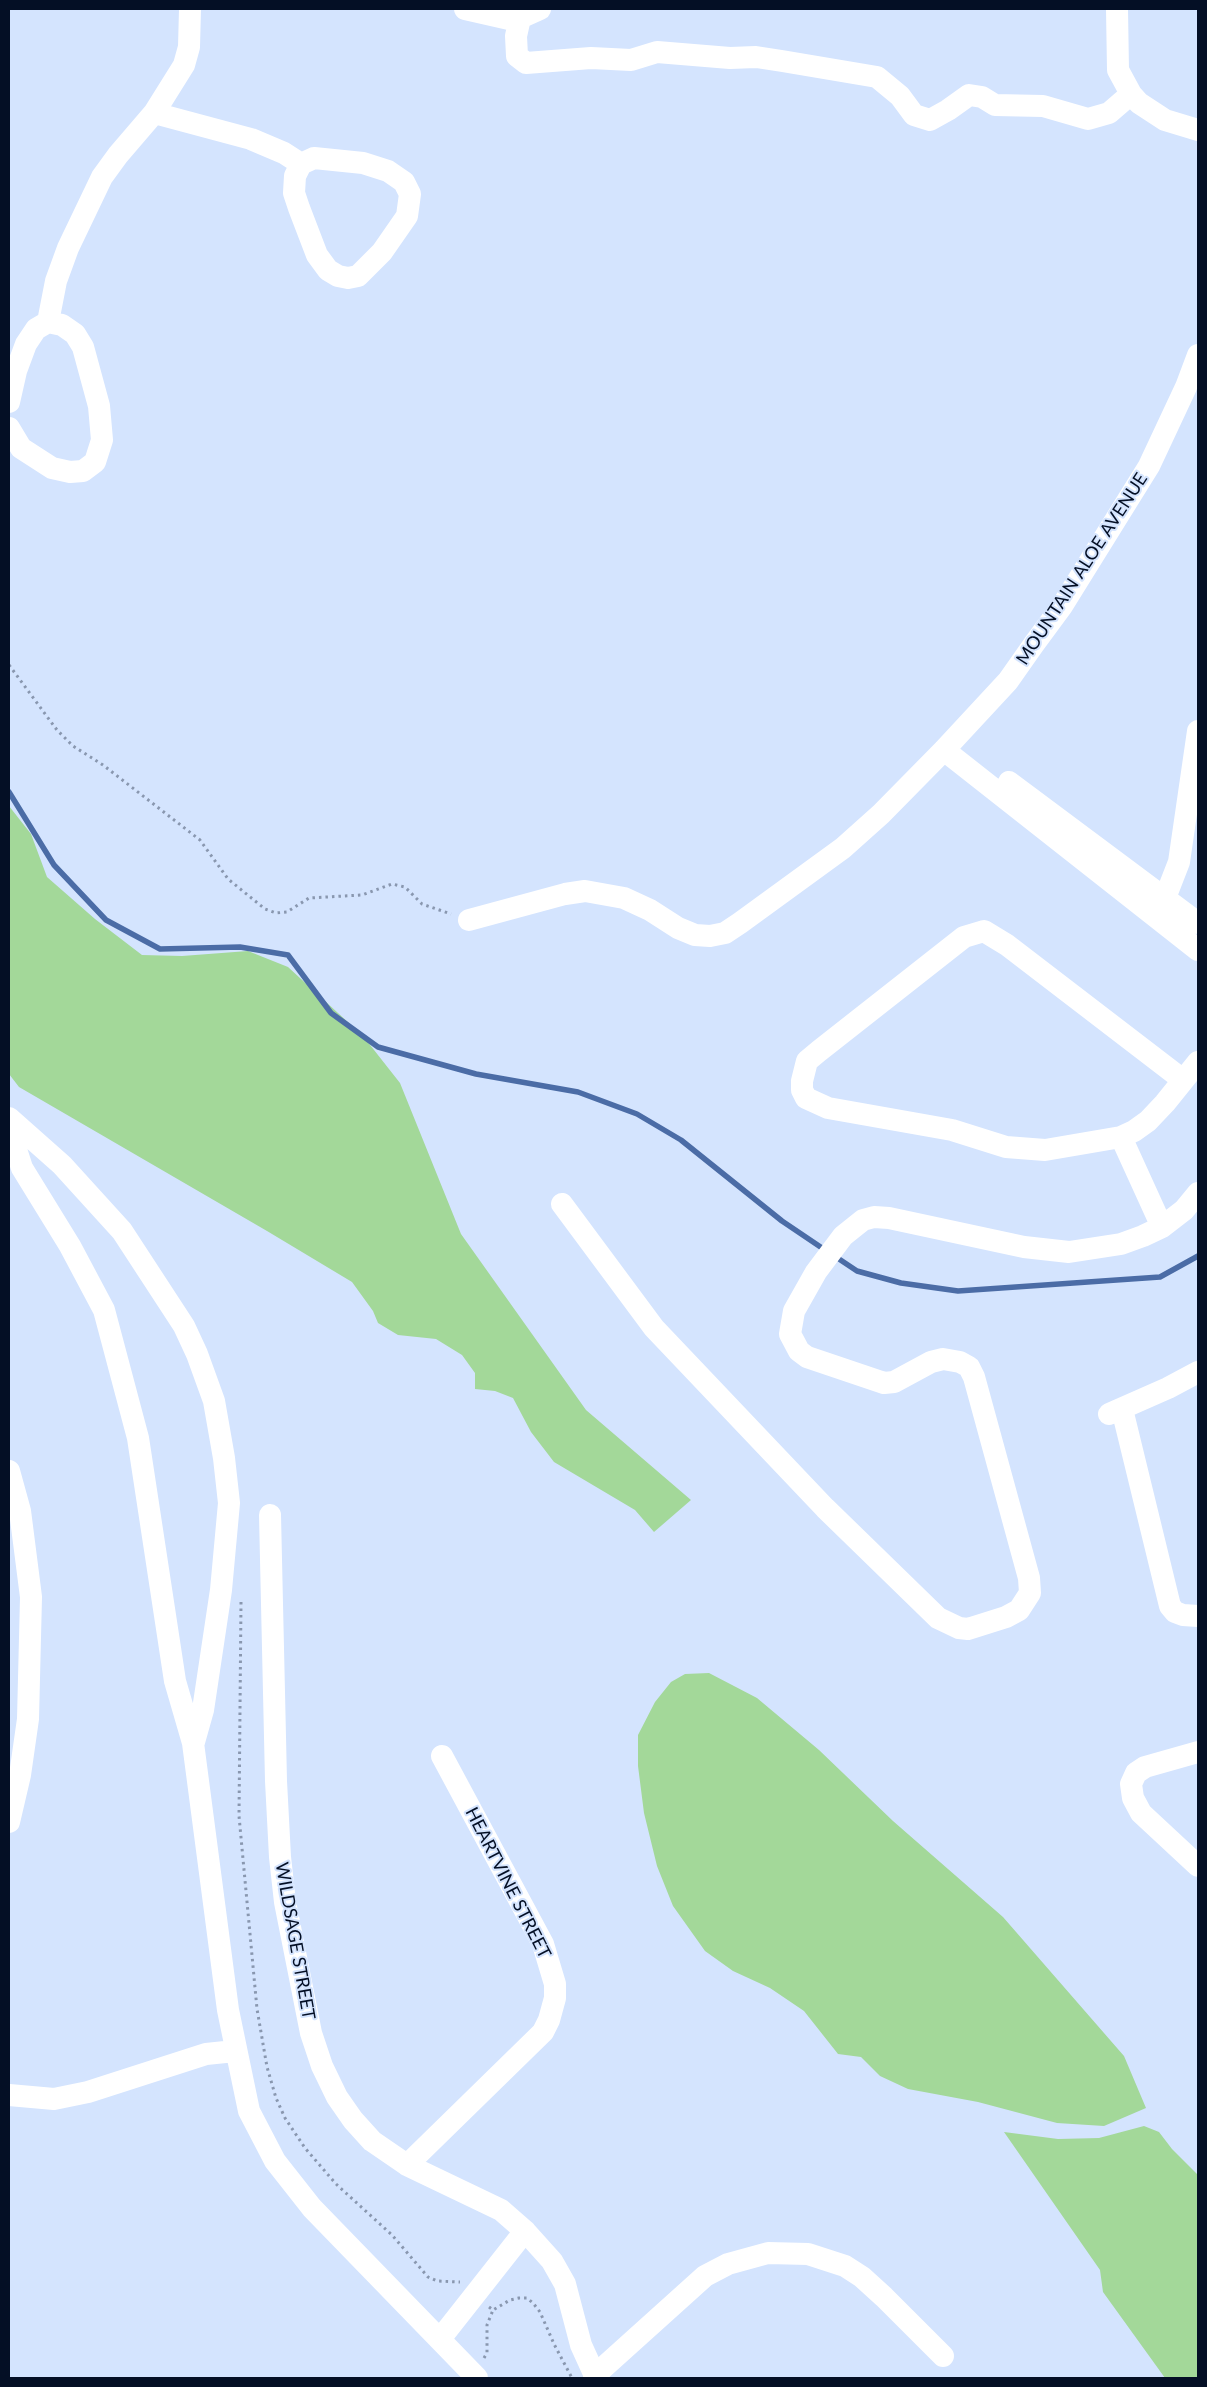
<!DOCTYPE html>
<html>
<head>
<meta charset="utf-8">
<style>
	body { margin:0 }
	#map { position:relative; width:1207px; height:2387px; overflow:hidden; background:#d4e4fe; font-family:Lato,sans-serif }
	canvas { display:block }
	.frame { position:absolute; inset:0; border:10px solid #040f25; pointer-events:none }
</style>
</head>
<body>
<div id="map">
<canvas width="1207" height="2387"></canvas>
<div class="frame"></div>
</div>
<script>
const c = document.querySelector('canvas').getContext('2d');
c.lineJoin = 'round';
function fillPath(path, color) { c.fillStyle = color; c.fill(path, 'evenodd'); }
const toPath = rows => new Path2D(rows.map(r => 'M' + r).join(''));
function strokePath(path, color, width, dash) { c.strokeStyle = color; c.lineWidth = width; c.lineCap = dash ? 'butt' : 'round'; c.setLineDash(dash || []); c.stroke(path); }
function drawText(font, color, halo, rows, align = 'center') {
  c.font = font + ' Lato,sans-serif'; c.lineWidth = 4; c.setLineDash([]); c.textBaseline = 'middle'; c.strokeStyle = halo; c.fillStyle = color; for (const [text, x, y, turn = 0] of rows) {
    c.save(); c.translate(x, y); c.rotate((+turn || 0) * Math.PI / 180); c.textAlign = isNaN(turn) ? turn : align; if (halo) c.strokeText(text, 0, 0); c.fillText(text, 0, 0); c.restore();
  }
}
fillPath(toPath([
	[9,806,31,834,47,877,95,919,142,955,182,956,248,951,288,967,363,1036,400,1083,461,1234,586,1410,691,1500,654,1532,635,1510,554,1462,531,1432,513,1398,495,1391,475,1389,475,1373,462,1355,436,1339,398,1335,378,1323,373,1311,352,1282,267,1231,19,1087,9,1074],
	[709,1673,757,1698,819,1750,893,1821,1003,1917,1124,2056,1146,2108,1104,2126,1057,2123,978,2102,908,2089,880,2076,861,2057,838,2054,804,2011,770,1988,733,1971,705,1951,673,1906,657,1866,644,1813,638,1766,638,1735,655,1702,671,1682,685,1674],
	[1144,2126,1159,2132,1172,2149,1198,2175,1198,2378,1165,2378,1103,2292,1100,2270,1004,2132,1058,2139,1099,2138]
]), '#a3d899');
strokePath(toPath([
	[9,792,54,865,106,920,160,949,240,947,288,955,331,1013,378,1047,476,1074,578,1092,637,1114,681,1140,782,1221,825,1250],
	[833,1255,857,1271,901,1283,958,1291,1160,1277,1198,1256]
]), '#4b6ca6', 5.5);
strokePath(toPath([
	[9,665,57,730,73,746,103,765,200,840,228,879,265,909,276,913,287,912,309,898,362,895,392,884,405,887,422,904,451,914],
	[241,1602,239,1816,257,2009,267,2067,276,2098,285,2118,305,2148,336,2184,392,2235,428,2277,437,2281,460,2282],
	[489,2307,493,2310,510,2300,519,2298,527,2298,533,2303,540,2312,554,2344,572,2378],
	[484,2358,487,2353,487,2325,493,2310]
]), '#8997af', 3, [2.5, 4]);
strokePath(toPath([
	[465,9,509,19,520,18,540,9],
	[1117,9,1118,70,1131,94,1139,103,1165,120,1198,130],
	[520,18,516,36,517,56,526,63,591,58,631,60,657,52,730,58,756,57,782,61,877,77,900,96,914,115,930,120,948,110,969,95,982,97,995,105,1043,106,1088,119,1109,113,1131,94],
	[154,113,251,139,284,153,301,164],
	[314,158,363,163,388,171,404,182,410,194,407,216,382,252,358,276,348,278,338,276,328,270,317,255,299,208,294,193,295,176,301,164,314,158],
	[48,322,56,281,68,248,102,177,118,155,154,113,184,65,189,47,190,9],
	[9,402,16,371,26,344,36,329,48,322,62,325,75,334,83,347,99,406,102,440,95,462,83,471,70,472,52,468,21,448,9,428],
	[944,750,1198,950],
	[1009,782,1198,923],
	[1165,898,1179,862,1198,731],
	[469,920,565,894,585,891,624,898,650,910,678,928,695,935,710,936,725,933,740,923,843,848,881,814,944,750,1008,681,1034,644,1062,606,1149,466,1186,387,1198,355],
	[1183,1080,1007,945,984,931,964,937,819,1051,807,1061,802,1081,802,1090,806,1098,828,1108,952,1130,1006,1147,1045,1150,1121,1137,1134,1131,1148,1121,1165,1103,1198,1062],
	[9,1118,62,1165,122,1231,184,1326,197,1354,214,1401,224,1458,229,1503,221,1590,203,1710,194,1742],
	[9,1128,22,1168,70,1246,104,1310,138,1438,175,1681,193,1743,228,2010,249,2111,275,2161,312,2208,477,2378],
	[1121,1137,1162,1227],
	[562,1204,654,1328,825,1508,938,1618,959,1628,968,1629,1006,1617,1019,1610,1030,1593,1029,1578,974,1377,969,1367,960,1362,943,1359,931,1362,894,1382,884,1383,807,1357,799,1351,790,1334,794,1311,816,1272,843,1236,863,1220,874,1217,889,1218,1024,1247,1069,1252,1121,1244,1143,1236,1162,1227,1184,1210,1198,1193],
	[1122,1409,1170,1606,1175,1612,1183,1615,1198,1616],
	[1109,1414,1168,1388,1198,1372],
	[9,1471,20,1511,31,1597,28,1719,20,1775,9,1822],
	[270,1515,276,1781,280,1857,285,1902,311,2033,322,2066,337,2097,353,2120,372,2141,407,2165,501,2210,525,2231,552,2261,565,2284,581,2345,596,2378],
	[1198,1752,1145,1767,1136,1773,1131,1784,1133,1798,1141,1813,1198,1866],
	[9,2095,54,2099,88,2092,206,2054,235,2051],
	[407,2165,543,2032,549,2020,555,1998,555,1984,543,1944,442,1756],
	[440,2339,525,2231],
	[594,2376,705,2276,728,2264,768,2253,808,2254,845,2266,862,2277,884,2297,943,2356]
]), '#fff', 22);
drawText('18px', '#040f25', '#d4e4fe', [
	["MOUNTAIN ALOE AVENUE",1082,569,-57],
	["HEARTVINE STREET",508,1883,63],
	["WILDSAGE STREET",295,1941,80]
]);
</script>
</body>
</html>
